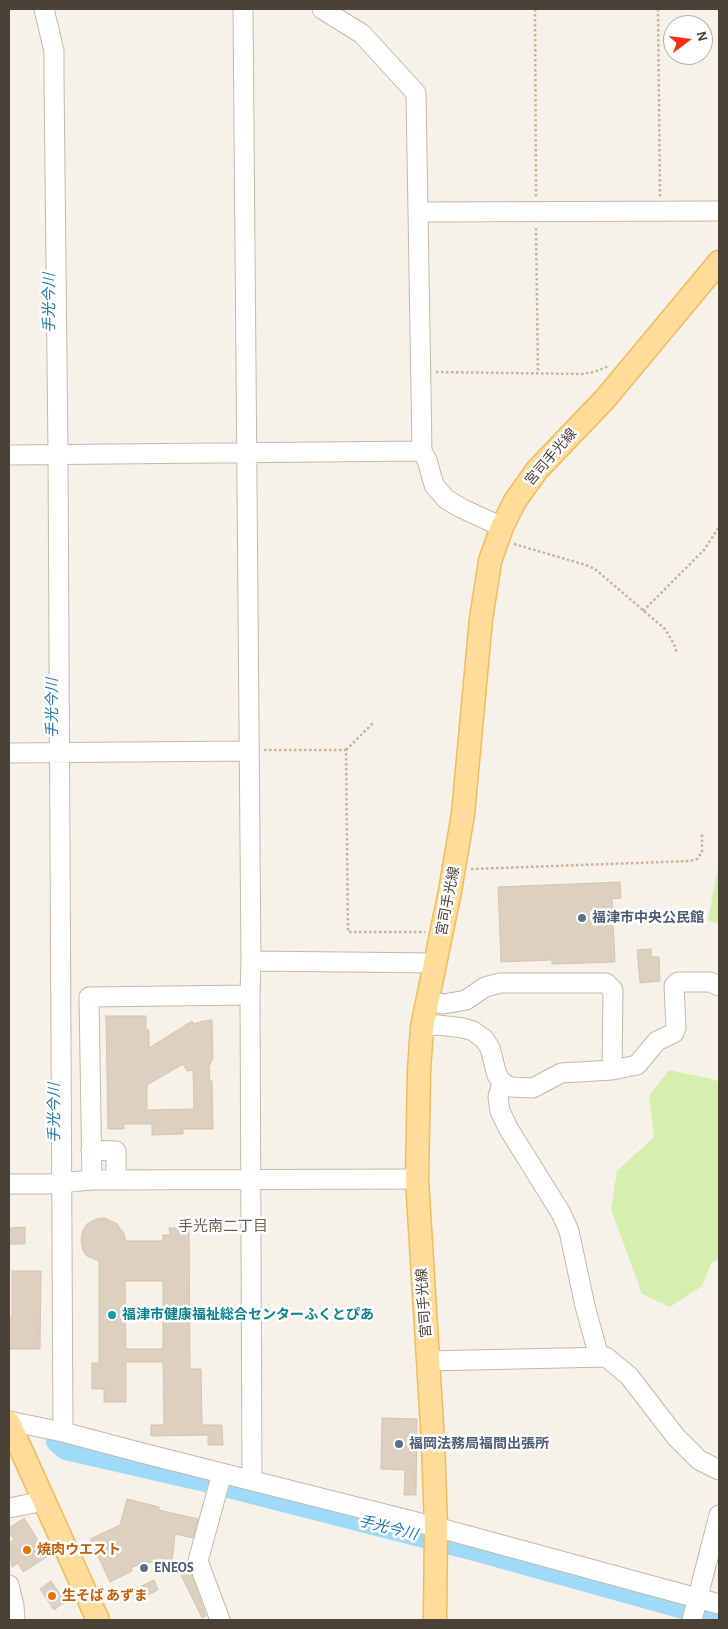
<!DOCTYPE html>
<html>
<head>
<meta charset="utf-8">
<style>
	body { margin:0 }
	#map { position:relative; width:728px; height:1629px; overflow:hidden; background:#f6f2e9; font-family:"Alegreya Sans",sans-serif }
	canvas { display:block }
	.frame { position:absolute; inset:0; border:10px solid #4b4236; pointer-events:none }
	.north { position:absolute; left:663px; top:15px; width:50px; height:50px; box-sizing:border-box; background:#fff; border:1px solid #b7b3af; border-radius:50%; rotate:75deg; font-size:14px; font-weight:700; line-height:20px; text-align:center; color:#4b4236 }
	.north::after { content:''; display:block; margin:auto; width:18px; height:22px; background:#ff2c18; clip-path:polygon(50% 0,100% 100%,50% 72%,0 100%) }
</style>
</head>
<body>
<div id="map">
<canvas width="728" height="1629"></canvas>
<div class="frame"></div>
<div class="north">N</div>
</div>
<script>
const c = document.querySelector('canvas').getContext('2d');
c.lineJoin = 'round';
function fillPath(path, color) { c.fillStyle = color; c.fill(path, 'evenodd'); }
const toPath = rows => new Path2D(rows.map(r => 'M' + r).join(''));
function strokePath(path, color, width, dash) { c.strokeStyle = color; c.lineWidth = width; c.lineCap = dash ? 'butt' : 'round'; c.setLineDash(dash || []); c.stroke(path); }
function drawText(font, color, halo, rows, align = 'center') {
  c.font = font + ' "Alegreya Sans","Noto Sans JP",sans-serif'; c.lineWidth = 5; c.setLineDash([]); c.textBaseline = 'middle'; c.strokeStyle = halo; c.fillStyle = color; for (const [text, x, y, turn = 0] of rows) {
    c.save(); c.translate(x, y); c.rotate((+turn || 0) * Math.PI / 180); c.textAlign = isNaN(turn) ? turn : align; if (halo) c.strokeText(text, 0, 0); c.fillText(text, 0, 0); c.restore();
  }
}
fillPath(toPath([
	[719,862,719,924,708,920],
	[669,1070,716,1080,719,1084,719,1260,711,1263,702,1286,670,1307,642,1294,611,1209,617,1171,654,1137,649,1096]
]), '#d6efae');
strokePath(toPath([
	[58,1441,66,1448,201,1479,478,1550,719,1617]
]), '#a0daf9', 24);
const building = toPath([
	[620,882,621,898,612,899,615,962,552,964,552,960,501,962,498,887,620,882],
	[651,949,651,957,659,957,660,981,640,983,637,950,651,949],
	[106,1016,146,1016,146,1030,149,1030,149,1048,192,1021,193,1024,203,1021,212,1020,213,1058,209,1067,210,1081,212,1081,213,1129,183,1129,183,1134,152,1135,152,1124,124,1124,124,1129,108,1129,106,1016],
	[183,1064,187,1071,193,1070,194,1109,147,1110,147,1085,183,1064],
	[104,1218,116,1223,123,1232,126,1241,163,1241,163,1235,170,1235,169,1228,189,1228,190,1369,201,1369,202,1425,222,1425,223,1445,208,1445,208,1435,151,1436,151,1425,164,1425,163,1362,126,1362,126,1402,104,1402,104,1389,92,1389,92,1363,99,1363,99,1261,87,1256,83,1251,81,1240,83,1230,87,1224,96,1219,104,1218],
	[125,1281,163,1281,163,1349,126,1349,125,1281],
	[25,1227,25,1244,9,1244,9,1228,25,1227],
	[12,1271,41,1271,40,1349,9,1349,9,1318,12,1318,12,1271],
	[382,1418,417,1419,416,1495,404,1495,405,1470,381,1469,382,1418],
	[127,1499,159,1507,159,1510,198,1519,193,1538,175,1534,172,1564,145,1562,131,1568,132,1571,110,1582,90,1539,120,1525,127,1499],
	[24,1518,48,1556,23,1572,18,1563,12,1567,9,1543,14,1540,9,1532,9,1528,24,1518],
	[190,1571,206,1616,202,1618,181,1575,190,1571],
	[154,1580,158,1590,138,1600,133,1590,154,1580],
	[51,1581,65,1602,54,1610,40,1589,51,1581]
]);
fillPath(building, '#dcd0c0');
strokePath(building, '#d5c4b0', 1);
const minor = toPath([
	[44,9,54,51,54,77,58,454,63,1432],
	[243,9,251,961,250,995,252,1481],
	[322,9,362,34,416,93,422,451,427,460,434,485,446,499,461,508,502,527],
	[419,212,719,211],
	[9,455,422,451],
	[9,753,249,751],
	[251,961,435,963],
	[427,1000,443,1004,455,1002,466,1000,485,987,500,983,606,983,613,990,612,1070],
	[422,1027,438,1025,463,1028,473,1031,484,1039,490,1048,497,1075,502,1082,510,1087,533,1088,561,1073,612,1070,637,1065,657,1041,674,1033,676,1027,674,986,678,982,710,982,719,986],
	[502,1082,498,1097,500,1111,508,1128,561,1213,569,1231,585,1306,599,1357],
	[91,1150,116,1151,116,1180],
	[92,1180,89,997,250,995],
	[9,1184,47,1184,92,1180,417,1179],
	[428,1361,606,1357,629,1376,676,1437,699,1460,719,1470],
	[9,1421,63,1432,142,1453,436,1527,719,1604],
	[9,1508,44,1501],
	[9,1585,14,1606,15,1620],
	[220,1620,198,1561,222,1473],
	[692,1620,719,1515]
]);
const major = toPath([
	[9,1423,98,1620],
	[435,1620,436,1527,433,1442,417,1179,419,1071,422,1027,450,891,463,814,481,619,490,561,502,527,515,501,537,470,605,399,719,262]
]);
strokePath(minor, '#c3b9ab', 21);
strokePath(major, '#f2bb5c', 25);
strokePath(toPath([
	[535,9,536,197],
	[658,9,660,197],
	[536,228,538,373],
	[436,372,582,374,594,372,609,366],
	[514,544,586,565,595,569,665,629,674,644,677,654],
	[643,611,704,550,719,527],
	[264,750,346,750,348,932,425,932],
	[346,750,373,723],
	[471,869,690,861,697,859,702,852,702,834]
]), '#c7b49a', 2.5, [2.5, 2.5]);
strokePath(minor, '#fff', 19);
strokePath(major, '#ffdc9a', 22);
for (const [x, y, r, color] of [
	[582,918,5,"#5c6f8a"],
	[112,1315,5,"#0f9aa8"],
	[399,1444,5,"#5c6f8a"],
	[27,1550,5,"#e8710a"],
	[144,1568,5,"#5c6f8a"],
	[52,1596,5,"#e8710a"]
]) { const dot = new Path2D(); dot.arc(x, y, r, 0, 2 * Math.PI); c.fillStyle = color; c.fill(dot); strokePath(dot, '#fff', 2); }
drawText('14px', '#4b4236', '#fff', [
	["宮司手光線",551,457,-49],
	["宮司手光線",448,901,-79],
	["宮司手光線",424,1303,-94]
]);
drawText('bold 14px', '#4e5e75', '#fff', [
	["福津市中央公民館",592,918],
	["福岡法務局福間出張所",409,1444],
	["ENEOS",154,1568]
], 'left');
drawText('bold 14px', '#0d838f', '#fff', [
	["福津市健康福祉総合センターふくとぴあ",122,1315]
], 'left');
drawText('bold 14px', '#c56008', '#fff', [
	["焼肉ウエスト",37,1550],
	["生そば あずま",62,1596]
], 'left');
drawText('italic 15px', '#1f78aa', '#fff', [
	["手光今川",49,303,-90],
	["手光今川",52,708,-90],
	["手光今川",54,1113,-90],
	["手光今川",388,1528,14]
]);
drawText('15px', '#705f4c', '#fff', [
	["手光南二丁目",223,1226]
]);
</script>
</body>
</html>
